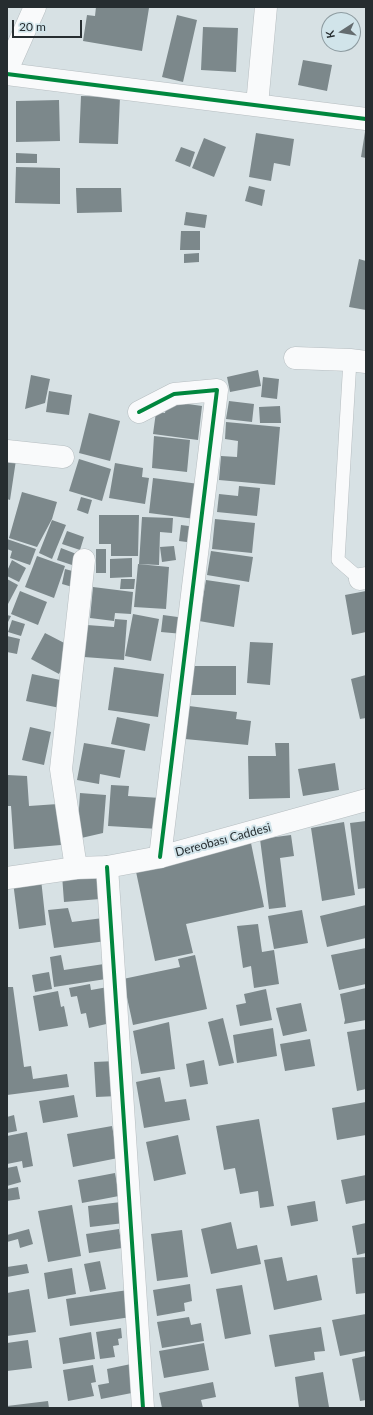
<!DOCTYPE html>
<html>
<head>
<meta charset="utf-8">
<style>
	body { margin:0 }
	#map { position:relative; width:373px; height:1415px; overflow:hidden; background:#d7e1e4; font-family:Lato,sans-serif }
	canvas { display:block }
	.frame { position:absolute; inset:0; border:8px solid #262d30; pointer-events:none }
	.north { position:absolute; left:321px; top:12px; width:40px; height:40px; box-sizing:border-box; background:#d1e4ea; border:1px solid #8d9ba0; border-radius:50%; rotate:258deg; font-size:11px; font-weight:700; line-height:16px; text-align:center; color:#262d30 }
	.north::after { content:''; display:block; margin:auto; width:14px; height:18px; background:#646c6f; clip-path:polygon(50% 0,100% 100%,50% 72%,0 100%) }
	.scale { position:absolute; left:12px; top:20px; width:70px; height:18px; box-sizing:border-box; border:2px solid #262d30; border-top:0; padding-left:5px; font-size:12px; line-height:14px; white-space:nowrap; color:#262d30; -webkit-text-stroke:3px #d1e4ea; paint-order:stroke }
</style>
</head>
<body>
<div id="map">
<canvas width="373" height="1415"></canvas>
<div class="frame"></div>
<div class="north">K</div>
<div class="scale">20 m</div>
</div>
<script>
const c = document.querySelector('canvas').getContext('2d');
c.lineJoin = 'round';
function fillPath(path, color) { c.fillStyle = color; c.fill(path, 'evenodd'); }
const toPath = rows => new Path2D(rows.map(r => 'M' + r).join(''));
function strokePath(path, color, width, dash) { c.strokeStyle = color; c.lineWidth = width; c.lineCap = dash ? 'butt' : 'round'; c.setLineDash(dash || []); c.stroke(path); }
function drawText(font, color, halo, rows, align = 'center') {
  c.font = font + ' Lato,sans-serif'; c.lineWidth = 4; c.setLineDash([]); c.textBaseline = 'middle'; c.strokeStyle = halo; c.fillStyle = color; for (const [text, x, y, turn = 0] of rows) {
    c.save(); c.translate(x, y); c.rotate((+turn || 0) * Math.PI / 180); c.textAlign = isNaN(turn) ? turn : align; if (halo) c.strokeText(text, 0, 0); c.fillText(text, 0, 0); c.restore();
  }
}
fillPath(toPath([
	[96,7,149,8,142,51,83,41,87,15,95,16],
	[177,15,197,20,183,82,162,77],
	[203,27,238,28,236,72,201,70],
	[303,60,332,65,327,91,298,85],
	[81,96,120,97,118,144,79,143],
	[59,100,60,141,16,142,16,101],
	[365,132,366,132,366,158,361,157],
	[256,133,294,139,290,166,274,163,271,181,249,177],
	[204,138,226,147,214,177,192,168],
	[181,147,195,152,190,167,175,161],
	[16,153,37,154,37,163,16,163],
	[16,167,60,168,60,204,15,203],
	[249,186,265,190,262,206,245,201],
	[76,188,121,188,122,212,77,213],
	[186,212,207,215,205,228,184,225],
	[181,231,200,231,200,250,180,250],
	[199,253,199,262,184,263,184,254],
	[359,259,366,261,366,310,349,307],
	[258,370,261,386,230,392,227,377],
	[31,375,50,379,45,403,25,409],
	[263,377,279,379,277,399,261,397],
	[49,391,72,395,69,415,46,412],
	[167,401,202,406,198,440,153,434,156,412,165,413],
	[229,401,254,404,252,422,226,419],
	[280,406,281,423,260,423,259,407],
	[89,413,120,421,110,461,79,453],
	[226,422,280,427,275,485,219,480,221,456,237,457,238,441,225,439],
	[154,436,190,440,187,472,152,468],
	[7,459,16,460,10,500,7,499],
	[79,459,111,469,102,501,69,491],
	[115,463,143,468,142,477,149,478,145,504,109,498],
	[153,478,199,484,195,519,149,513],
	[239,486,260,488,257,516,217,512,219,494,238,496],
	[22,492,57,502,52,519,37,547,9,538],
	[81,497,92,500,88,514,77,510],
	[99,515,139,515,138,556,111,556,111,544,99,544],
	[142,517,173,518,172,533,160,532,159,565,139,564],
	[215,519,255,523,252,553,212,549],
	[52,520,66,525,52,559,39,553],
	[181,525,196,527,194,543,179,541],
	[67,531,84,537,80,550,62,544],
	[7,539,36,549,30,565,10,558,12,551,7,549],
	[174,546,176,560,162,562,160,547],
	[61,548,79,555,75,566,57,560],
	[96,549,106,549,106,573,96,573],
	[211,551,253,557,249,582,207,575],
	[37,556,65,566,54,598,25,587],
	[132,558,132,577,110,578,110,559],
	[12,560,26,568,19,582,7,576,7,571],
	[138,564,169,567,166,609,134,607],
	[65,569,80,573,76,588,62,584],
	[7,579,18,585,8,604,7,604],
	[121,579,135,579,134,589,120,589],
	[206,580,240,585,234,627,199,621],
	[93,587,133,592,131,614,115,613,114,621,90,618],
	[20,591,47,602,38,625,11,614],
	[366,591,366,632,352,635,345,595],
	[133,614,159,619,151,661,125,656],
	[7,615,11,616,7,624],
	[163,615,185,618,183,634,161,632],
	[115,619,127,620,124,660,84,657,87,625,114,627],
	[12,620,25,624,21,636,8,632],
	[45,633,72,647,59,674,31,659],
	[7,636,20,639,17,654,7,652],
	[250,642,273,643,270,685,247,683],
	[188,666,236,666,236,695,188,695],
	[114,667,164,674,158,717,108,710],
	[32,674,65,681,60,708,26,701],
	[366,675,366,718,360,719,351,679],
	[189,706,237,712,236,719,251,721,248,745,185,739],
	[117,717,150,724,145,751,111,744],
	[30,727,51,732,44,765,22,760],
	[84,743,125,750,120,778,100,774,99,784,77,780],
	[275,743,289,743,290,798,249,799,248,756,276,756],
	[335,763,339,790,303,796,298,769],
	[7,775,27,776,29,806,58,804,61,845,14,849,11,806,7,806],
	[111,785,129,786,128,796,161,798,159,829,108,826],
	[80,793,106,795,103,833,77,839],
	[366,821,366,888,358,889,350,823],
	[344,822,355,895,322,901,311,828],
	[291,835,294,856,280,858,286,907,269,909,260,839],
	[251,843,264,907,186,924,193,953,155,961,135,867],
	[98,872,100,899,64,902,62,875],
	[41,879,46,925,19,929,13,882],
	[366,905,366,938,327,947,320,916],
	[68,908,72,922,103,918,106,941,54,948,48,910],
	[302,910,308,943,274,949,268,916],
	[258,924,262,952,274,950,279,984,254,988,251,966,243,968,237,926],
	[366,948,366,984,339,990,331,955],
	[61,955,64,970,104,964,106,979,54,987,50,957],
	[195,955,207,1009,133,1025,123,979,180,967,178,959],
	[49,972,52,989,35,992,32,975],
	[90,984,91,990,108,987,115,1022,89,1028,86,1013,81,1014,77,996,71,997,69,988],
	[7,987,13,987,24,1067,31,1066,33,1079,67,1074,69,1087,7,1095],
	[366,988,366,1020,344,1024,345,1020,340,994],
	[266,989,272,1020,240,1026,236,1005,246,1003,244,994],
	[58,991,61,1007,64,1006,68,1026,39,1031,33,996],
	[301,1003,307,1031,283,1036,276,1008],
	[223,1018,234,1063,219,1066,208,1022],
	[169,1022,175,1069,141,1074,133,1031],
	[273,1028,277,1056,237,1063,233,1035],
	[366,1029,366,1089,357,1091,347,1032],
	[310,1039,315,1066,285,1071,280,1044],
	[204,1060,208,1084,190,1087,186,1064],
	[116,1061,118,1096,96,1097,94,1062],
	[160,1077,165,1102,186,1099,190,1120,144,1128,136,1082],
	[74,1095,78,1117,43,1123,39,1101],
	[366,1102,366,1135,337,1140,332,1108],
	[14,1115,17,1131,7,1133,7,1117],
	[259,1119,274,1206,260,1208,258,1191,240,1194,235,1168,224,1170,216,1126],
	[112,1126,118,1158,73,1167,67,1134],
	[27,1132,33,1166,23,1168,22,1161,7,1164,7,1136],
	[178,1135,186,1174,154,1181,146,1142],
	[17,1166,21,1182,7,1186,7,1168],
	[115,1173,119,1196,82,1203,78,1180],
	[366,1175,366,1200,346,1204,341,1180],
	[18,1187,20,1199,7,1201,7,1189],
	[315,1201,318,1221,291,1226,287,1206],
	[121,1202,124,1223,90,1227,88,1206],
	[72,1205,81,1256,48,1262,38,1211],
	[231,1222,237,1249,257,1245,261,1264,211,1274,201,1229],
	[366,1223,366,1253,357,1255,352,1226],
	[29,1229,33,1244,20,1248,18,1239,7,1242,7,1235],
	[119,1229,122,1248,89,1253,86,1234],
	[182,1230,188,1277,157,1281,151,1234],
	[282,1257,287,1281,317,1275,322,1300,274,1310,264,1260],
	[366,1257,366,1293,356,1294,352,1258],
	[100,1261,106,1289,90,1292,84,1264],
	[27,1264,29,1273,7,1277,7,1267],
	[72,1268,76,1294,48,1299,44,1273],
	[190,1284,192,1301,184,1303,185,1311,157,1316,153,1290],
	[242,1285,251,1334,225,1339,216,1289],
	[29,1289,36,1332,7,1336,7,1293],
	[128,1290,131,1317,70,1326,66,1299],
	[366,1314,366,1351,340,1356,332,1320],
	[189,1317,191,1325,201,1323,204,1341,162,1348,157,1322],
	[321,1327,325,1351,314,1352,315,1360,275,1367,269,1335],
	[121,1328,122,1338,118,1339,119,1345,113,1346,115,1357,100,1359,96,1332],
	[91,1332,95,1359,63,1364,59,1338],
	[28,1340,32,1368,7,1371,7,1343],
	[204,1343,209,1370,164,1378,159,1351],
	[366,1356,366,1400,360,1401,352,1359],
	[131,1364,137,1392,101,1399,98,1385,109,1383,107,1369],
	[93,1365,96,1382,91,1383,94,1396,68,1401,63,1370],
	[323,1372,329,1407,299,1408,295,1377],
	[213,1382,216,1397,201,1400,203,1408,162,1408,159,1393],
	[48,1401,49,1408,7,1408,7,1406]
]), '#7c888b');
const service = toPath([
	[350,360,338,560,360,579]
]);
const minor = toPath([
	[7,70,35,7],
	[7,74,366,119],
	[257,105,266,7],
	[295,358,350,360,366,362],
	[139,412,174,394,217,390,160,857],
	[7,451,63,457],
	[360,579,366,578],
	[107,867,143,1408],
	[76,868,61,769,84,560]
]);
const tertiary = toPath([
	[7,878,76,868,107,867,160,857,366,800]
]);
strokePath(service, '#b6bdc0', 14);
strokePath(minor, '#b6bdc0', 23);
strokePath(tertiary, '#b6bdc0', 23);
strokePath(service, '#f9fafb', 13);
strokePath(minor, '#f9fafb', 22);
strokePath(tertiary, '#f9fafb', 22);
strokePath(toPath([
	[7,74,366,119],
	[139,412,174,394,217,390,160,857],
	[107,867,143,1408]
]), '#00873e', 4);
drawText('12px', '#262d30', '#d1e4ea', [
	["Dereobası Caddesi",223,840,-15]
]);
</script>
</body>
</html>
